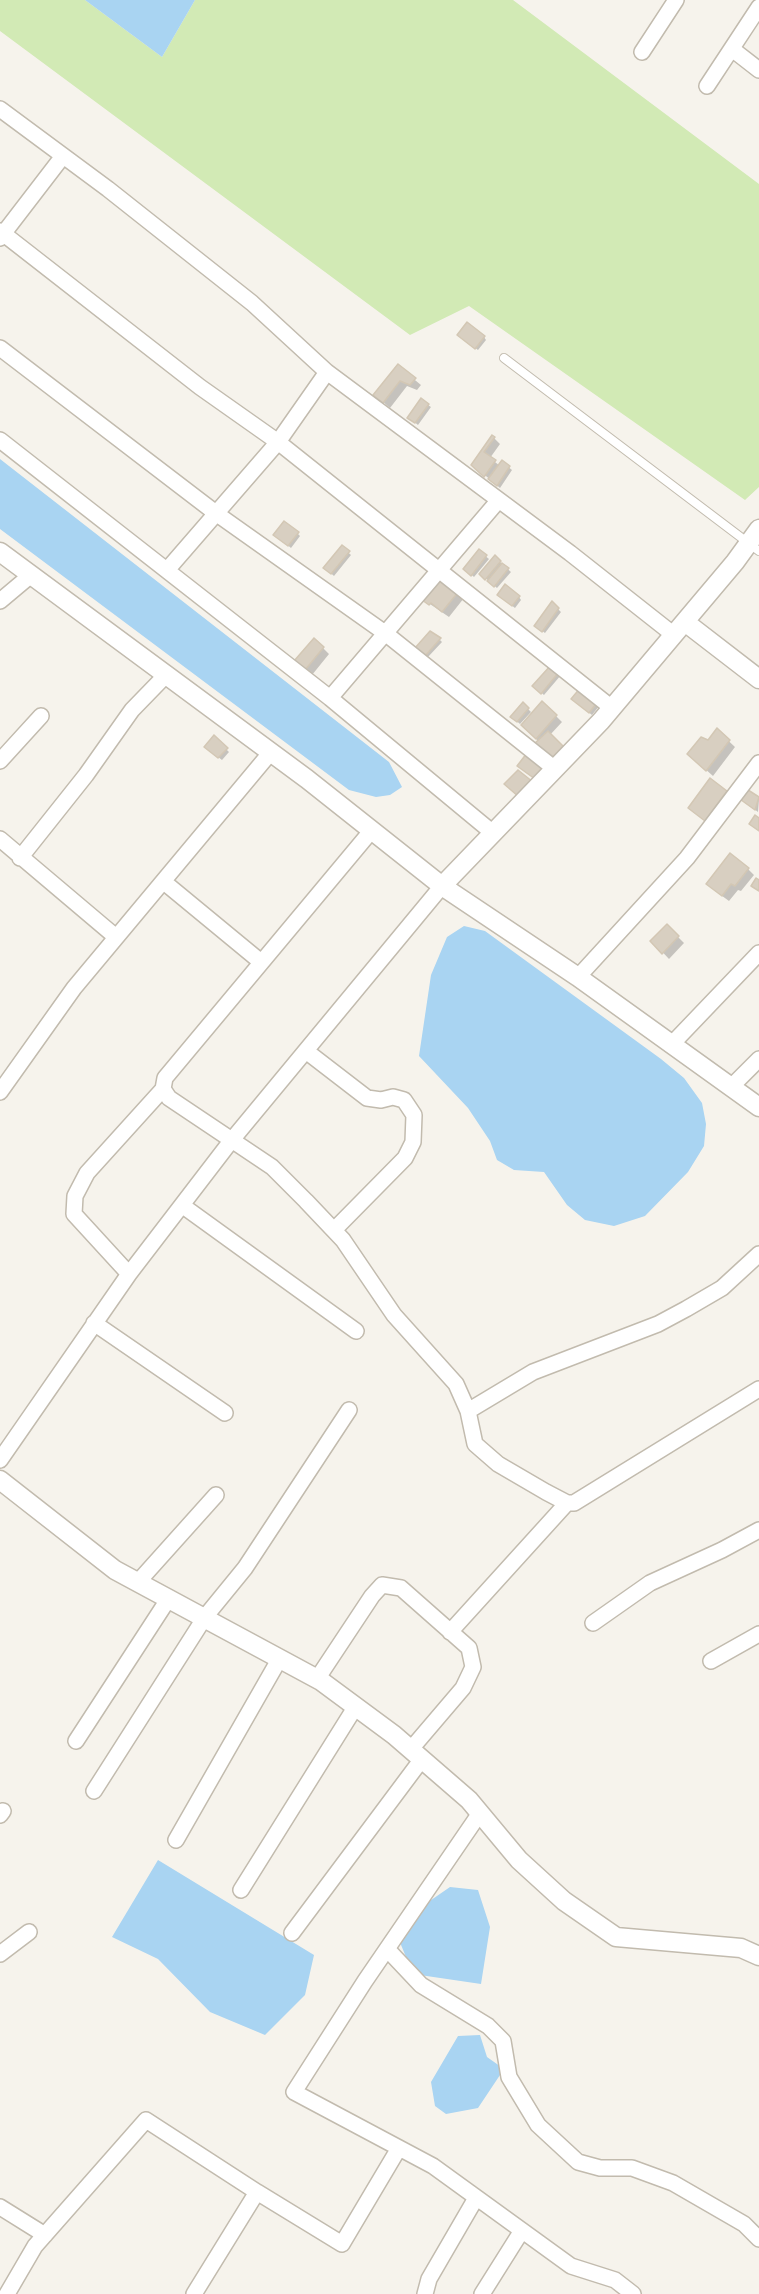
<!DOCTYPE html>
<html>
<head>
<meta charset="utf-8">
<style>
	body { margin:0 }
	canvas { display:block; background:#f6f3ec }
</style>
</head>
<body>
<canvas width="759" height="2294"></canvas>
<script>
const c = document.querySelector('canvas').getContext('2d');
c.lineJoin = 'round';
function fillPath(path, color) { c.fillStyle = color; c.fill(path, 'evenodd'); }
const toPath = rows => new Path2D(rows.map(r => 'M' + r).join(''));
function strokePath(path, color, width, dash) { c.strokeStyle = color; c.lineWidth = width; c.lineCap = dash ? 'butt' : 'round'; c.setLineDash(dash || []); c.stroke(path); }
fillPath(toPath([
	[0,0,85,0,162,57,195,0,513,0,759,184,759,487,745,500,469,306,410,335,0,31]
]), '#d2eab5');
fillPath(toPath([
	[85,0,195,0,162,57],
	[0,459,389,762,402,787,390,795,376,797,349,790,0,529],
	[464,926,485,931,661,1059,684,1078,702,1103,706,1124,704,1146,688,1172,645,1216,614,1226,585,1220,567,1205,544,1172,514,1170,497,1160,490,1141,468,1108,419,1056,431,975,447,937],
	[158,1860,314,1955,305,1995,265,2035,210,2012,158,1959,112,1937],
	[450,1887,478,1890,490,1927,481,1984,413,1974,399,1940,421,1907],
	[480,2035,487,2057,504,2069,478,2108,446,2114,435,2106,431,2082,458,2036]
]), '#a9d4f2');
fillPath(toPath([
	[484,337,486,340,478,350,462,338],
	[398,366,421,385,417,390,407,386,390,408,382,401],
	[428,405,431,407,418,425,412,420],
	[493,437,500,444,490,458,500,466,502,462,512,470,500,488,473,465],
	[298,534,300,536,291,548,278,537],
	[342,547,351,555,334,576,325,568],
	[479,551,489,559,474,577,465,569],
	[500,562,511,572,497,588,481,574],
	[441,578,464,598,449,617,424,600],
	[501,597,519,597,521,600,515,608],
	[552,603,561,612,545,633,536,626],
	[440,640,442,642,428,657,419,651],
	[323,648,329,654,312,675,302,667],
	[551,667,561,675,544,695,534,686],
	[576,702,597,703,600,705,592,715],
	[523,704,531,712,520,724,512,717],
	[556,716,562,722,550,735,565,750,555,760,529,731],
	[717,730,735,747,713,776,695,760],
	[214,737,229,752,222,760,209,750],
	[745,790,759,799,758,812,742,800],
	[726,792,732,799,711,826,690,808],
	[748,869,754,875,741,891,738,890,729,901,714,890],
	[667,926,684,943,669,959,652,941]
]), '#0003');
const building = toPath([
	[467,322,485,336,475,349,457,335,467,322],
	[398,364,416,378,410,385,400,381,383,403,373,395,398,364],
	[421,398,429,404,415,423,407,418,421,398],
	[492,435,495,437,484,452,496,460,484,477,471,465,492,435],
	[502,460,510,466,497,486,488,479,502,460],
	[284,521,299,532,288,546,273,535,284,521],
	[342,545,350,551,331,574,323,568,342,545],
	[479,549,487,555,471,576,463,569,479,549],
	[495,555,501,561,485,580,479,574,495,555],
	[502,563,509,568,494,587,487,581,502,563],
	[441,576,459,591,442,612,431,603,429,605,422,600,441,576],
	[505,584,520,596,512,606,497,595,505,584],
	[552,601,559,608,542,632,534,626,552,601],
	[430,631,441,638,425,656,415,648,430,631],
	[314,638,324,647,305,670,294,661,314,638],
	[551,665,559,672,541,694,532,686,551,665],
	[581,687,598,701,589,713,571,699,581,687],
	[542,701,557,715,536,739,521,725,542,701],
	[523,702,529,708,517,722,510,717,523,702],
	[717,728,730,740,706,771,687,754,701,737,708,740,717,728],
	[548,731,563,746,552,759,535,743,548,731],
	[214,735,228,748,218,758,204,747,214,735],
	[527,753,545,771,535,779,517,766,527,753],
	[518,770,533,782,519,797,504,784,518,770],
	[710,778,727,791,705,821,688,808,710,778],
	[745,788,759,797,755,810,737,797,745,788],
	[755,815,759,818,759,831,749,824,755,815],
	[730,853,749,868,735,886,731,884,722,896,706,884,730,853],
	[756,878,759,880,759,891,751,886,756,878],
	[667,924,679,936,662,954,650,941,667,924]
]);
fillPath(building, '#d8cfc1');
strokePath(building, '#d3c7b4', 1.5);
const service = toPath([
	[504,358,759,551]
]);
const minor = toPath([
	[732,49,759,70],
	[642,52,676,0],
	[707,86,759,7],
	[0,109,108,189,252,303,327,372,570,553,674,635],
	[0,231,200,387,278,442,612,708],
	[0,238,63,156],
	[0,348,217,514,385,633,555,769],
	[0,440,330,698,493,833],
	[167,570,278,442,327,372],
	[0,601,31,575],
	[330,698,498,501],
	[0,761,41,716],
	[372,830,165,1078,163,1089,169,1098,272,1167,306,1201,343,1240,394,1315,456,1384,468,1411,475,1444,498,1464,546,1492,567,1503,574,1503,759,1389],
	[0,839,116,937],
	[20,858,86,775,132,710,166,675],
	[164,882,261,962],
	[578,977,687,858,759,763],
	[671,1045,759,953],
	[306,1051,367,1098,381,1100,393,1097,404,1100,414,1115,413,1142,405,1158,334,1230],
	[731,1087,759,1059],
	[0,1092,74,988,271,752],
	[183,1206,356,1331],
	[129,1274,74,1214,75,1196,87,1173,163,1089],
	[94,1323,225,1413],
	[468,1411,533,1372,658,1324,686,1309,722,1288,759,1254],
	[0,1460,129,1274,231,1141,442,886],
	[138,1582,216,1495],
	[593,1623,650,1583,722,1550,759,1530],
	[450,1632,567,1503],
	[711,1661,759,1634],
	[317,1679,372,1596,382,1585,401,1588,469,1648,473,1667,463,1688,411,1749],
	[76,1741,169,1598],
	[94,1791,205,1617,245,1568,349,1410],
	[480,1813,365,1981,294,2092,433,2166,571,2266,615,2280,633,2294],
	[0,1815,3,1811],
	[176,1840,280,1658],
	[241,1890,356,1706],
	[292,1933,422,1759],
	[387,1949,421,1985,488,2026,503,2041,509,2077,538,2125,578,2162,600,2168,632,2168,673,2183,744,2224,759,2239],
	[0,1954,29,1932],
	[257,2192,342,2244,399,2148],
	[0,2207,45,2235],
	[7,2294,35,2246,146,2120,257,2192,194,2294],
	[425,2294,429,2279,476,2198],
	[482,2294,521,2232]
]);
const tertiary = toPath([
	[759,529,735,562,601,721,442,886,578,977,759,1107],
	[0,552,307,779,442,886],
	[685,622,759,679],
	[0,1480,115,1570,321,1681,394,1735,469,1800,519,1860,564,1901,616,1937,741,1948,759,1956]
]);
strokePath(service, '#c2bbae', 10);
strokePath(minor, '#c2bbae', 18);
strokePath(tertiary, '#c2bbae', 21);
strokePath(service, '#fff', 8);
strokePath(minor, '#fff', 15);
strokePath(tertiary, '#fff', 18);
</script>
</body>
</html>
